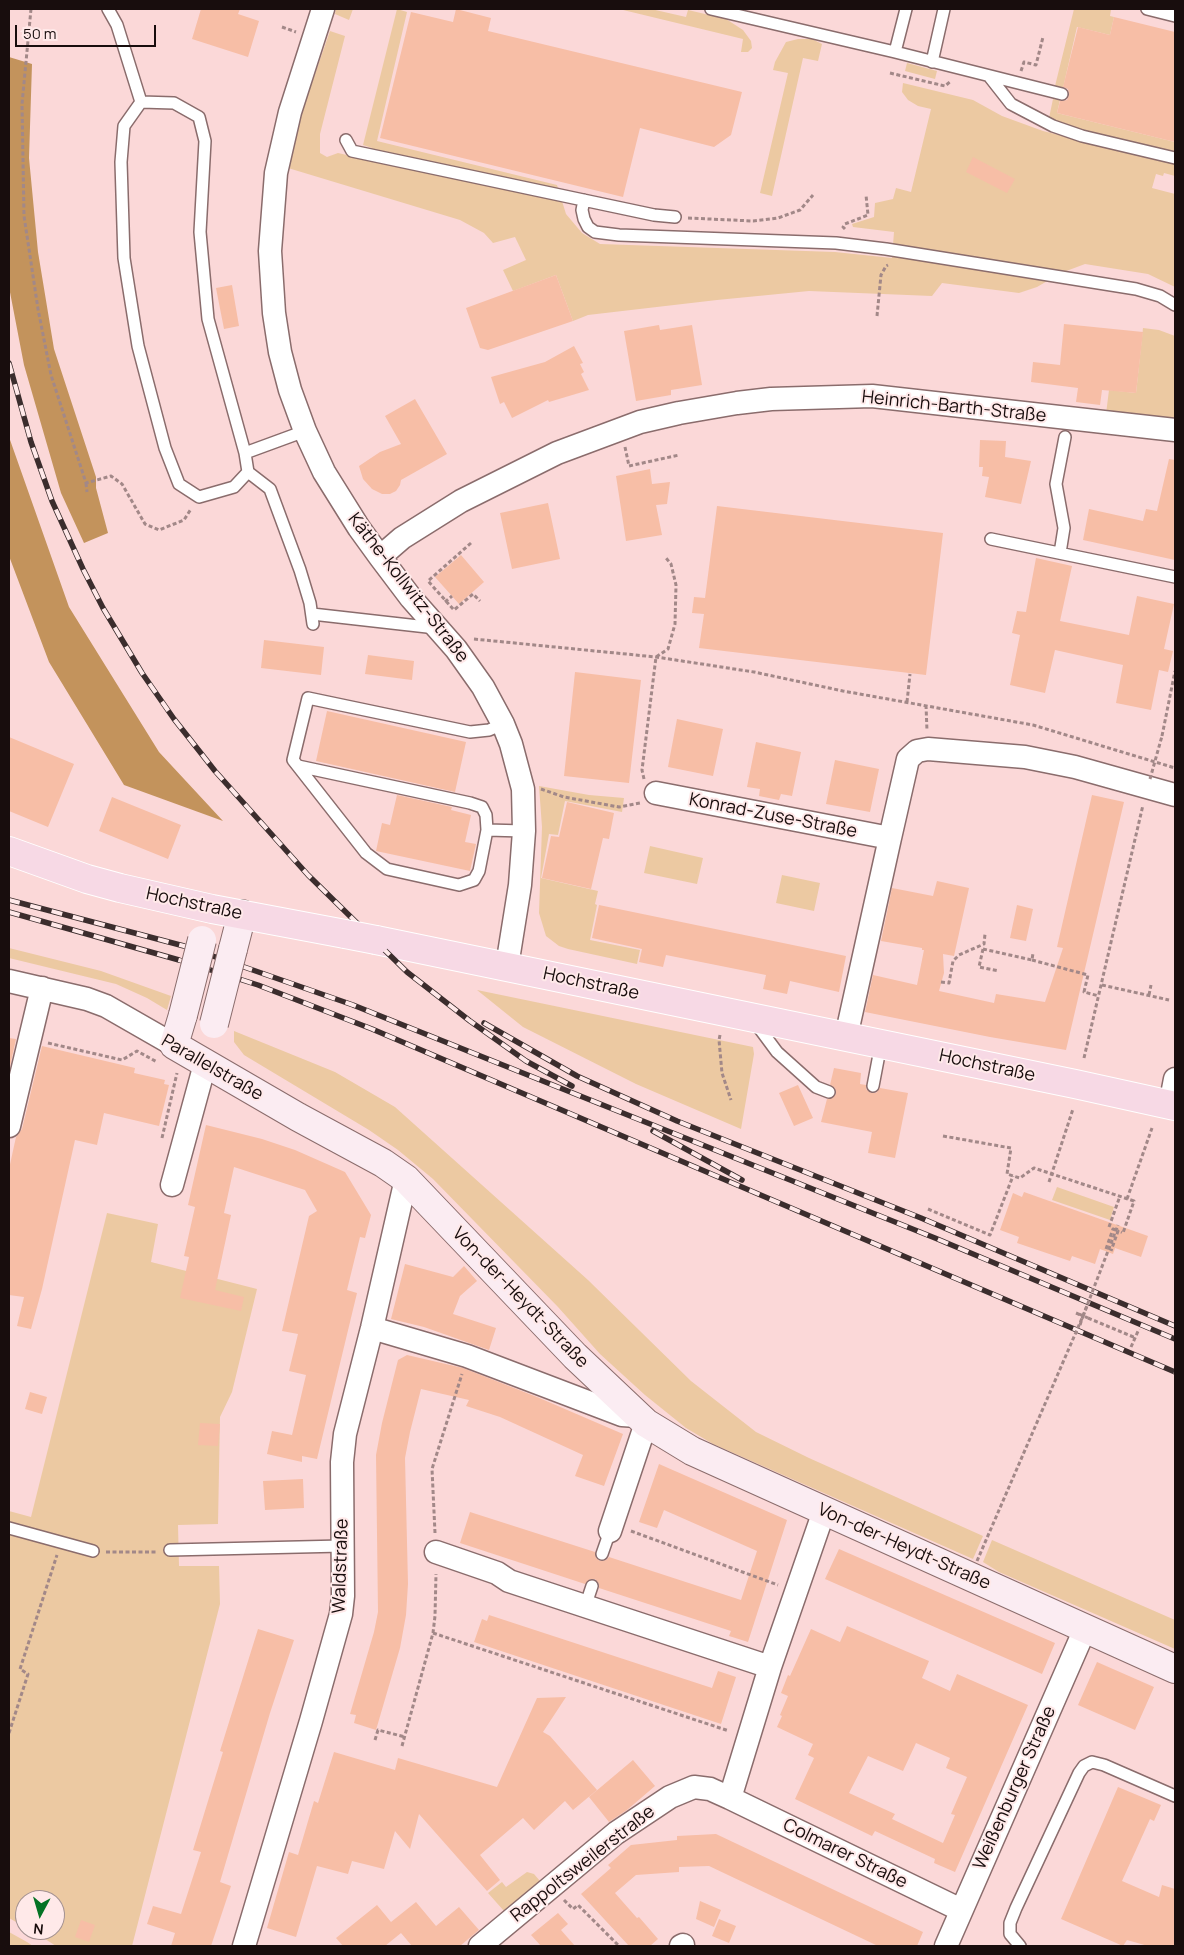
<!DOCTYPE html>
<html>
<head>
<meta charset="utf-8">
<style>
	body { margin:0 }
	#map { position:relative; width:1184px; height:1955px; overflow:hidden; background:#fbd8d8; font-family:Manrope,sans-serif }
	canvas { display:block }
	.frame { position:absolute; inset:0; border:10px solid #180d0d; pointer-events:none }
	.north { position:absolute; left:15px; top:1890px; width:50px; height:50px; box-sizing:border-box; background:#ffe9e9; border:1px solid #a39191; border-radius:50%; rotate:186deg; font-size:14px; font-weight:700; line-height:20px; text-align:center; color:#180d0d }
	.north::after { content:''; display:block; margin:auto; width:18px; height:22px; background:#047224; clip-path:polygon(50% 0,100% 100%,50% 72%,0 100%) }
	.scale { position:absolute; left:15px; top:25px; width:141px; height:22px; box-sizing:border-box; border:2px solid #180d0d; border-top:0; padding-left:6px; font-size:15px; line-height:18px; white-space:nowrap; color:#180d0d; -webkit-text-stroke:4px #ffe9e9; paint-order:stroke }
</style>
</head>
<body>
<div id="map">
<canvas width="1184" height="1955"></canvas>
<div class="frame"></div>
<div class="north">N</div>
<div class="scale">50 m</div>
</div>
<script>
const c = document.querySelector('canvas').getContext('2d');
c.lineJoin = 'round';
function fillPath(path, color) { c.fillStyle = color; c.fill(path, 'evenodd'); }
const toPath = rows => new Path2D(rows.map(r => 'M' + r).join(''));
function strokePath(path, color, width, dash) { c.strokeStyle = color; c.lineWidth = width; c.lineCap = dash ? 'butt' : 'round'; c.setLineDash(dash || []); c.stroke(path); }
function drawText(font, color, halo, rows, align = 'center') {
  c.font = font + ' Manrope,sans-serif'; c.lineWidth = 4; c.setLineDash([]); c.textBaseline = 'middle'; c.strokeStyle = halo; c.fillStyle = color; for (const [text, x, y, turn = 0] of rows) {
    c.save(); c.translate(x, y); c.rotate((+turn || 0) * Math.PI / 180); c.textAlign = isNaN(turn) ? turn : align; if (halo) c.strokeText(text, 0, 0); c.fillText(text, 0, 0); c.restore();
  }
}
fillPath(toPath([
	[336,9,353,9,349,20,335,14],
	[397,9,407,12,377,141,557,185,566,214,582,233,600,244,835,252,892,258,894,232,853,227,852,224,874,217,875,203,893,199,896,188,911,192,931,109,918,106,908,100,902,92,903,83,973,100,1002,116,1043,131,1175,164,1175,176,1164,173,1163,176,1156,174,1152,188,1175,194,1175,287,1148,274,1085,264,1061,273,1037,287,1019,293,942,283,932,296,809,291,717,300,588,315,573,321,556,275,513,291,503,270,526,260,515,237,493,243,484,233,460,220,288,168,301,114,330,31,345,36,320,134,320,153,327,157,338,153,369,160,372,148,363,145],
	[619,9,651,9,686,17,688,10,726,19,743,30,751,41,752,48,748,52,741,52,743,39],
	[1074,9,1111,10,1110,16,1114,17,1110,35,1077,27,1063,88,1055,86],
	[798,39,812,39,822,44,818,61,803,58,772,196,760,193,788,73,773,70,775,62,786,42],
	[907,63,937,71,935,79,905,71],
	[1053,99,1060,100,1057,113,1175,142,1175,152,1084,131,1059,123,1049,118],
	[1143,328,1159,330,1175,336,1175,418,1170,420,1106,414,1109,390,1136,393],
	[539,786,589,795,624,798,622,812,565,801,558,835,549,834,541,878,598,891,595,904,597,905,590,940,640,950,637,964,568,949,559,946,546,936,539,913,542,827],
	[650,846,703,858,697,884,644,873],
	[782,875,820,883,814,911,776,903],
	[9,948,101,971,171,996,167,1010,147,998,116,984,9,958],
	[477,990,753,1047,754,1054,741,1129,636,1084,523,1027],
	[234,1031,335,1072,395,1107,588,1280,691,1381,756,1432,809,1458,983,1536,973,1559,713,1444,686,1428,645,1395,600,1354,558,1307,433,1179,398,1150,369,1130,244,1055,234,1042],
	[1057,1187,1114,1207,1110,1220,1052,1200],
	[107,1213,158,1224,151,1262,257,1289,232,1392,220,1417,218,1524,178,1525,179,1566,219,1566,220,1604,132,1946,56,1946,31,1930,55,1930,55,1900,25,1900,25,1927,9,1918,9,1511,31,1517],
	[992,1540,1175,1620,1175,1649,999,1572,983,1562],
	[527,1872,534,1874,540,1881,504,1911,488,1893,502,1882,506,1887],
	[9,1932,27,1942,33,1946,9,1946]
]), '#ecc9a2');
fillPath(toPath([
	[9,57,32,64,29,158,38,252,54,349,96,477,96,488,108,533,84,543,61,493,24,365,9,287],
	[9,437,69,607,159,752,223,821,124,785,49,662,9,556]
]), '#c3935c');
fillPath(toPath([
	[201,9,240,9,238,14,259,21,248,57,192,39],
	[456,9,491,18,488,31,742,92,731,135,714,147,640,128,623,197,380,138,411,12,453,22],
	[1114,17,1175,32,1175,142,1057,113,1060,101,1067,100,1069,95,1068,89,1063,87,1078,27,1110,35],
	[973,157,1015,179,1007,193,966,172],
	[556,275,573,321,488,350,480,348,466,308],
	[232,285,239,326,224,329,216,288],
	[1064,324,1143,332,1136,393,1102,390,1100,405,1076,402,1078,388,1031,382,1033,362,1060,365],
	[659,325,660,330,692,325,702,385,671,390,671,395,636,401,624,331],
	[574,346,583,363,580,364,584,372,581,374,589,390,549,402,548,400,512,418,504,402,500,404,491,377,545,362],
	[415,399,447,454,401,480,400,485,396,491,390,494,382,494,372,489,363,479,359,466,380,452,401,444,385,416],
	[980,440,1006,441,1005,457,1031,461,1021,504,985,497,989,477,982,476,983,467,979,467],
	[1169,459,1175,460,1175,560,1083,540,1089,509,1143,521,1146,509,1157,511],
	[650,469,652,484,670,482,667,504,656,505,662,535,626,541,616,476],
	[548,503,560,559,512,569,500,513],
	[717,506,943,533,926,675,699,648,704,614,692,613,694,597,705,598],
	[461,555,484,582,459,604,435,577],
	[1036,558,1072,566,1060,621,1129,635,1137,596,1174,604,1164,649,1173,651,1168,672,1159,670,1151,710,1116,703,1123,665,1055,650,1045,693,1010,685,1020,635,1012,633,1017,611,1026,612],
	[264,640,324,647,321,675,261,668],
	[368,655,414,661,412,680,365,674],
	[575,672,641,680,629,783,564,776],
	[327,711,466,742,455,792,316,761],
	[677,719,723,729,713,776,668,767],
	[9,737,74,764,48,827,9,811],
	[756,742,801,752,792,796,781,794,779,800,759,796,760,789,747,787],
	[835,760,879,769,870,812,826,804],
	[397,795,452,807,451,810,471,815,465,842,476,844,470,871,376,851,382,823,390,825],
	[1092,795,1124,802,1066,1050,990,1037,865,1012,873,975,917,985,924,950,922,950,922,948,881,941,892,888,933,896,937,881,969,888,954,956,943,954,944,973,939,991,994,1003,996,994,1045,1002,1063,948,1057,947],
	[112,797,181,825,168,859,99,831],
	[567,802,614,813,609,839,603,838,591,889,542,878,551,836,559,837],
	[599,905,846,956,839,992,790,981,787,994,763,989,766,975,666,955,663,967,639,962,642,949,592,938],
	[1017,905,1033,909,1026,941,1010,938],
	[9,1038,16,1039,9,1071],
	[42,1046,135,1068,134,1073,165,1080,164,1084,169,1085,159,1126,104,1113,97,1145,75,1140,42,1289,31,1329,17,1326,24,1297,9,1295,9,1169,16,1137,22,1129],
	[834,1068,861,1073,860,1084,866,1085,866,1089,871,1093,876,1093,880,1088,908,1093,895,1158,868,1153,872,1132,821,1122,827,1099,833,1098,836,1094,835,1088,830,1085],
	[798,1085,813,1118,794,1126,779,1093],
	[206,1125,262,1139,295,1150,345,1172,371,1215,365,1238,360,1237,347,1290,357,1293,317,1459,302,1456,302,1462,267,1454,272,1431,292,1435,306,1375,289,1371,298,1334,282,1331,309,1216,317,1211,305,1190,234,1167,224,1213,231,1215,215,1290,244,1297,241,1311,180,1298,189,1257,184,1256,195,1207,188,1205],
	[1024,1192,1148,1236,1141,1257,1115,1248,1113,1254,1100,1249,1095,1264,1072,1256,1070,1261,1017,1243,1019,1237,1000,1230,1013,1193,1022,1197],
	[405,1264,453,1277,464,1266,477,1281,460,1296,453,1314,496,1328,489,1350,424,1327,391,1319],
	[407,1355,463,1368,537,1397,623,1434,604,1486,575,1476,583,1455,500,1417,466,1406,469,1400,421,1389,410,1432,405,1458,408,1584,406,1615,400,1648,376,1730,354,1723,356,1715,350,1714,374,1632,378,1612,376,1455,382,1423,398,1360],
	[30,1392,47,1397,42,1414,25,1409],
	[200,1423,220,1424,218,1446,198,1445],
	[659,1464,787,1520,748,1642,729,1636,731,1631,599,1588,599,1584,595,1579,590,1579,585,1584,460,1543,470,1512,595,1552,596,1558,600,1561,606,1560,609,1557,741,1600,757,1551,664,1510,657,1528,639,1522],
	[303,1479,304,1508,265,1510,263,1481],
	[839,1549,1055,1643,1042,1674,825,1579],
	[489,1615,712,1688,718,1671,736,1677,721,1724,474,1642,482,1619,487,1621],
	[847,1626,929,1661,922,1678,950,1691,957,1674,1028,1705,955,1872,934,1863,935,1859,875,1831,872,1836,795,1799,814,1758,808,1755,813,1744,777,1727,782,1716,780,1715,788,1696,781,1693,788,1675,790,1676,811,1629,840,1642],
	[916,1743,950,1758,946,1768,967,1777,951,1814,955,1815,943,1843,892,1819,895,1814,849,1793,868,1756,903,1771],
	[258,1629,294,1640,270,1713,220,1882,231,1886,211,1946,171,1946,175,1933,147,1924,153,1906,181,1914,201,1852,193,1850,223,1752,220,1751],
	[1097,1662,1154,1687,1135,1730,1078,1705],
	[566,1697,543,1732,550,1736,597,1790,573,1810,565,1801,534,1830,523,1818,480,1855,500,1880,487,1891,419,1814,410,1849,395,1831,384,1869,352,1861,348,1874,317,1866,296,1937,267,1928,289,1852,298,1855,314,1801,318,1803,334,1752,395,1770,398,1758,497,1787,537,1698],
	[633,1760,655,1786,627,1810,609,1822,589,1797],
	[1118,1787,1161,1805,1154,1821,1150,1819,1122,1881,1159,1897,1162,1885,1175,1889,1175,1946,1148,1946,1127,1940,1123,1946,1061,1919],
	[716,1834,923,1932,917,1946,878,1946,709,1866,679,1867,679,1872,636,1875,615,1893,637,1918,639,1917,658,1939,650,1946,629,1946,581,1894,611,1868,608,1865,631,1845,677,1840,677,1836],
	[700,1901,721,1910,714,1927,696,1919],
	[416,1902,436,1926,459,1907,479,1930,460,1946,412,1946,401,1933,385,1946,343,1946,336,1938,377,1905,391,1922],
	[558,1913,568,1924,561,1930,575,1946,541,1946,531,1935],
	[719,1919,736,1926,729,1943,712,1936],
	[81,1920,95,1925,89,1942,75,1937]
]), '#f7bea6');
const lane = toPath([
	[108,9,117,25,141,102,124,126,121,162,124,258,138,346,165,448,179,484,199,497,234,487,248,472,245,453,305,431],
	[711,9,895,52,906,9],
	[1147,9,1175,16],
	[895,52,1062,94],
	[932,62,944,9],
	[989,76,1011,104,1053,126,1082,136,1175,158],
	[141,102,174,103,199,117,205,141,200,232,208,319,245,453],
	[346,140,352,151,654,215,675,217],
	[584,200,582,210,584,219,588,227,595,232,619,235,836,243,886,249,1136,289,1160,296,1175,305],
	[248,472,270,489,300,570,310,603,313,624],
	[991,539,1175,577],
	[1060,553,1064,528,1056,484,1065,437],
	[312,614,436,628],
	[298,766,470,803,482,807,486,815,487,830,524,831],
	[487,830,479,871,474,880,459,885,387,869,366,853,293,760,308,698,470,732,489,730,503,724],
	[754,1021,777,1052,816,1087,829,1092],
	[873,1086,881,1044],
	[9,1528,93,1551],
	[170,1550,342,1546],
	[602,1554,610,1531],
	[585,1607,592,1586],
	[1020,1946,1010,1934,1010,1923,1016,1908,1079,1773,1084,1766,1092,1762,1104,1765,1175,1796]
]);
const street = toPath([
	[323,9,290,112,276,173,270,251,274,313,280,352,290,390,305,431,324,472,359,528,380,557,411,598,456,649,483,687,503,724,511,744,523,789,524,831,520,885,507,966],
	[380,557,402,538,461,501,557,453,640,422,679,413,737,403,771,399,872,396,1175,430],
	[656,793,890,838,908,759,917,751,928,749,1025,757,1075,767,1175,795],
	[9,981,87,999,106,1006,174,1045],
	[846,1037,890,838],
	[1170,1105,1175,1079],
	[9,1126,42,988],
	[172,1185,205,1064],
	[372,1328,467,1356,622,1415,637,1416],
	[610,1531,646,1423],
	[436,1552,497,1573,509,1581,770,1667],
	[730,1798,770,1667,824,1511],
	[244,1946,311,1721,341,1614,343,1596,342,1462,345,1434,372,1328,406,1179],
	[480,1946,616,1833,670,1797,694,1787,710,1789,730,1798,961,1910],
	[681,1946,683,1945],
	[946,1946,1085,1629]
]);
const secondary = toPath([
	[233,949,242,914],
	[183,1015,174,1045,298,1117,383,1163,406,1179,575,1356,646,1423,692,1451,1175,1669]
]);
const primary = toPath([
	[9,851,87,879,120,888,212,909,345,934],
	[376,940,1075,1084,1175,1106]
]);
strokePath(lane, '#8a6c6c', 14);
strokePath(street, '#8a6c6c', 25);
strokePath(secondary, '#8a6c6c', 30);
strokePath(primary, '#fff', 30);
strokePath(toPath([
	[31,9,22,104,24,216,38,309,51,375,86,483,111,476,122,484,145,524,159,530,184,520,191,509],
	[282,27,296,32],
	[1021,71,1024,62,1036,65,1043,37],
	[890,73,945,86,951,81],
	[688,218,753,221,778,218,800,210,813,195],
	[845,229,843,227,845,224,868,215,866,195],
	[877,316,881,275,886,266,888,265],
	[625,447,629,466,679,455],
	[86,483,87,492],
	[471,543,428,581,454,610,473,594,480,601],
	[445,602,452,596],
	[474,639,656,657,754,672,843,691,1033,725,1175,768],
	[907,702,910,674],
	[926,705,927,731],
	[1162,736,1175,671],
	[644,779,642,770,656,657,668,649,675,624,676,585,671,564,666,558],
	[541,789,564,797,619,807,640,803],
	[983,949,1032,960,1033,953],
	[983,949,979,967,999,971],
	[1032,960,1088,975,1084,992,1099,996],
	[941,982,949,983,953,961,959,955,984,944,985,934],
	[1102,985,1169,1000],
	[1149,995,1151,985],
	[720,1035,719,1040,722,1073,731,1100],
	[48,1043,122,1060,137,1051,157,1062],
	[1084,1058,1143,805],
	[943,1136,1011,1148,1007,1174,1013,1176,1020,1178,1034,1168,1134,1201,1123,1233,1121,1232],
	[162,1138,177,1073],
	[1049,1182,1073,1109],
	[1127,1199,1152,1128],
	[928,1209,990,1235,1013,1176],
	[1109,1227,1120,1196],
	[1106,1249,1113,1229,1118,1231,1111,1251],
	[1076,1313,1083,1316,1080,1325],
	[1083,1316,1087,1306],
	[1088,1318,1136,1338],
	[1131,1347,1139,1329],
	[631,1531,778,1585],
	[435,1533,432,1469,462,1374],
	[106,1552,157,1552],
	[433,1633,729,1731],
	[9,1733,28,1674,20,1669,57,1555],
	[375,1740,378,1730,405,1737],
	[402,1746,433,1633,435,1616,436,1574],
	[564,1900,573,1909,578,1905,619,1946]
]), '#a28888', 3, [4, 2.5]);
strokePath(lane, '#fff', 11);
strokePath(street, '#fff', 22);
strokePath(secondary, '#fbecf2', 28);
strokePath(primary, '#f7d9e5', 28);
const rail = toPath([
	[9,363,31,442,52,501,83,569,103,608,142,673,174,719,215,771,308,875,407,972,470,1021,526,1061,572,1086],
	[9,900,184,946,353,1005,935,1238,1175,1339],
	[9,912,179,960,258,985,372,1029,1175,1372],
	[484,1023,577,1076,677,1121,921,1218,1175,1326],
	[653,1131,742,1180]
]);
strokePath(rail, '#3b2d2d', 5.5);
strokePath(rail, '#ffe9e9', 4, [11]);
const secondaryBridge = toPath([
	[183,1015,202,940],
	[214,1024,233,949]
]);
const primaryBridge = toPath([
	[345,934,376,940]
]);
strokePath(secondaryBridge, '#8a6c6c', 30, []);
strokePath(primaryBridge, '#fff', 30, []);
strokePath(toPath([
	[1150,779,1162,736],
	[1079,1314,1088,1318],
	[977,1561,1083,1316,1118,1225]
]), '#a28888', 3, [4, 2.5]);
strokePath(secondaryBridge, '#fbecf2', 28);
strokePath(primaryBridge, '#f7d9e5', 28);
drawText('18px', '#180d0d', '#ffe9e9', [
	["Heinrich-Barth-Straße",954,407,6],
	["Käthe-Kollwitz-Straße",408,588,52],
	["Konrad-Zuse-Straße",773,816,11],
	["Hochstraße",194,904,12],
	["Hochstraße",591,984,12],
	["Hochstraße",987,1066,12],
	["Parallelstraße",212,1068,30],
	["Von-der-Heydt-Straße",520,1298,46],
	["Von-der-Heydt-Straße",904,1547,24],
	["Waldstraße",341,1566,-88],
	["Weißenburger Straße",1015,1788,-66],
	["Colmarer Straße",845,1854,26],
	["Rappoltsweilerstraße",583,1864,-38]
]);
</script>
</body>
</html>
